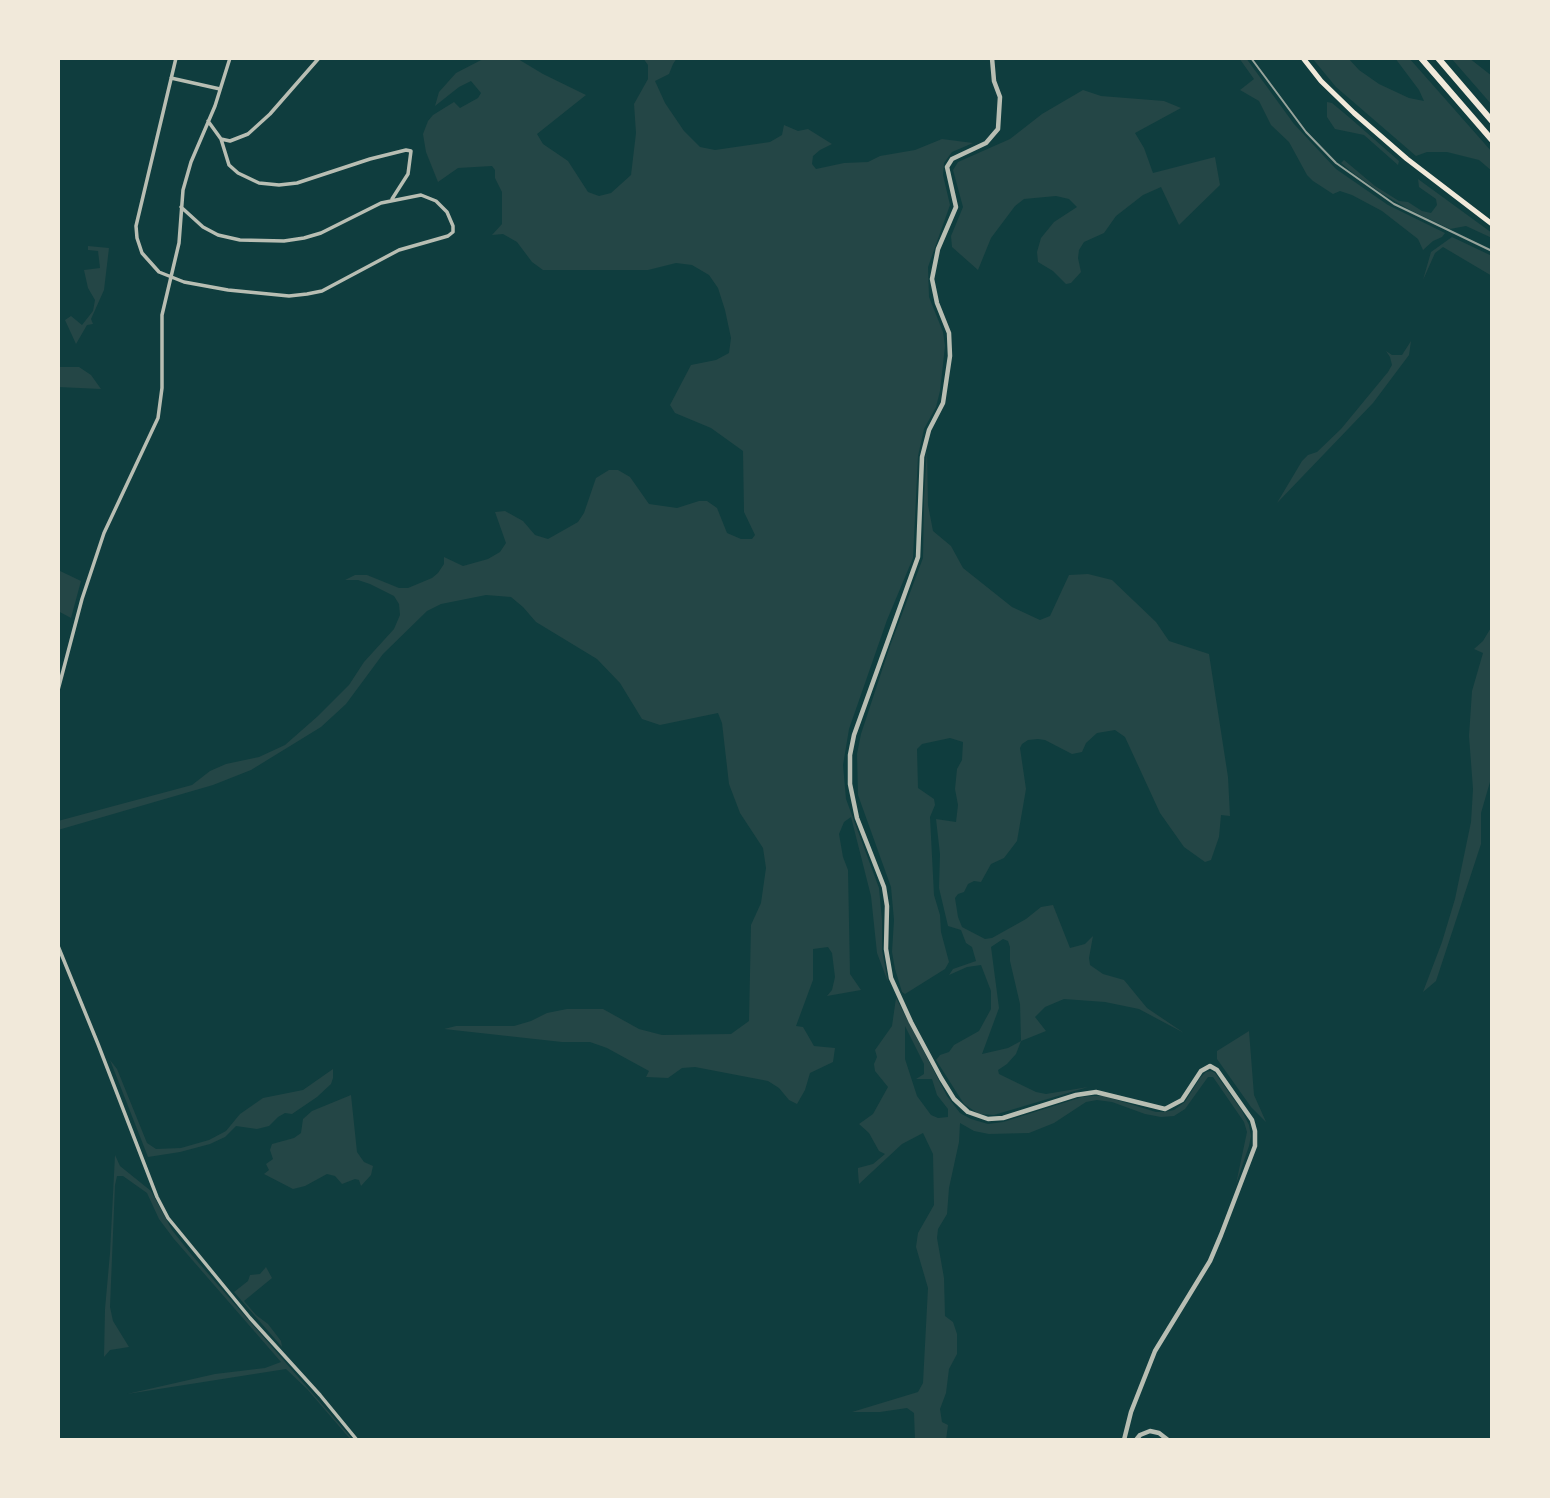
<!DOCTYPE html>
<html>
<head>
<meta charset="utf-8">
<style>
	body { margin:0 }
	#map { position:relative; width:1550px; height:1498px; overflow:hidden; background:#0f3d3e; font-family:Figtree,sans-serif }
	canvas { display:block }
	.frame { position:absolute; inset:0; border:60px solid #f1e9da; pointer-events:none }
</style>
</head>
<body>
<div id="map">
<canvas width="1550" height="1498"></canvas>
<div class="frame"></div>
</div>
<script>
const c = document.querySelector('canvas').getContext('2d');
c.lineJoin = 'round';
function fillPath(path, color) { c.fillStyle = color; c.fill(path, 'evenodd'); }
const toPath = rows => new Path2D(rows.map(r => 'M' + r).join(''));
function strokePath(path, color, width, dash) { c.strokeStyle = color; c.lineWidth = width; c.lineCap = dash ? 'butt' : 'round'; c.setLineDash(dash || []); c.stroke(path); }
fillPath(toPath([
	[485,58,520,58,518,59,543,74,586,95,537,134,543,144,568,161,588,192,599,196,611,193,631,175,636,133,634,104,648,79,648,65,643,58,677,58,673,64,669,74,655,81,665,103,684,131,700,147,715,150,770,142,782,135,784,125,798,131,808,129,832,144,820,150,813,156,812,164,816,169,844,163,868,162,880,156,915,150,942,139,973,143,952,152,944,163,943,175,950,205,928,267,929,297,943,332,945,346,940,391,936,407,924,429,918,456,913,558,887,620,849,729,843,765,846,799,879,888,882,920,882,950,888,982,877,953,871,896,851,817,844,822,839,834,843,857,848,870,850,974,861,990,827,996,832,990,835,977,832,953,828,947,813,949,813,980,796,1026,803,1027,814,1046,835,1048,833,1062,810,1073,805,1090,797,1104,789,1100,779,1088,768,1081,695,1067,682,1068,668,1078,646,1077,649,1071,607,1048,590,1042,562,1042,444,1029,456,1026,514,1026,531,1021,547,1013,567,1009,603,1009,639,1029,662,1035,731,1034,749,1021,751,925,761,903,766,868,763,848,740,813,729,784,722,723,718,713,660,725,642,719,620,683,597,659,536,622,523,607,511,597,486,595,441,604,427,611,383,654,346,704,321,727,251,770,213,785,58,830,58,821,192,785,210,771,226,764,259,757,285,745,318,716,349,685,364,662,394,629,400,615,399,604,394,596,370,584,358,580,345,580,355,575,367,575,399,588,408,588,432,578,438,573,444,564,444,557,463,566,488,559,500,552,506,543,495,512,505,511,523,521,535,535,548,539,578,522,584,513,596,478,609,470,618,470,630,477,649,504,677,508,699,501,707,501,717,508,727,533,741,539,752,539,755,535,744,512,743,451,711,428,675,413,670,405,691,365,716,360,729,353,731,338,725,310,718,288,709,275,692,265,676,263,648,270,543,270,532,262,517,242,503,234,492,235,502,224,502,192,495,178,495,170,492,166,458,168,438,182,426,152,423,134,428,121,433,115,454,102,460,108,478,98,481,93,471,81,459,87,435,106,439,92,456,73],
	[1239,58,1246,58,1294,124,1336,169,1388,205,1445,233,1442,237,1433,241,1423,250,1418,239,1382,211,1352,195,1340,191,1333,194,1313,181,1307,175,1289,142,1271,125,1259,101,1240,90,1254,79],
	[1312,58,1348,58,1359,70,1379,84,1409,98,1424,101,1419,90,1395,58,1409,58,1492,152,1492,171,1479,160,1447,152,1427,152,1416,156,1336,87],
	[1451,58,1469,58,1492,76,1492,105],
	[1083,90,1101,96,1164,101,1181,108,1135,133,1144,148,1153,173,1215,157,1220,185,1179,225,1161,187,1143,195,1116,216,1104,233,1084,242,1079,250,1078,258,1081,272,1071,283,1066,284,1053,271,1038,262,1037,252,1041,238,1054,222,1077,207,1069,199,1056,196,1024,199,1015,206,991,238,978,270,952,247,951,236,963,207,953,170,958,162,1010,139,1042,114],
	[1327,102,1332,103,1350,118,1399,161,1398,165,1364,135,1335,129,1327,117],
	[1344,160,1375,186,1399,201,1408,202,1422,211,1431,213,1437,205,1436,199,1419,187,1418,179,1492,233,1492,238,1466,226,1450,229,1410,210,1381,193,1353,173,1341,163],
	[1452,237,1492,256,1492,276,1443,247,1435,253,1423,280,1431,252],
	[88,246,109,248,104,290,91,319,93,324,87,325,76,344,65,320,71,316,82,325,93,311,95,300,88,288,84,270,100,268,98,251,88,250],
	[1411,341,1409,355,1373,403,1277,503,1302,461,1308,455,1317,452,1341,429,1388,372,1392,365,1390,357,1386,351,1392,355,1402,355],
	[58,367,79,367,91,375,101,389,58,387],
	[927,449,928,505,933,531,951,546,963,568,1012,607,1040,620,1050,616,1069,575,1088,574,1112,580,1156,622,1169,641,1209,654,1228,777,1230,816,1221,815,1219,837,1211,860,1205,862,1184,847,1160,813,1125,737,1115,730,1097,733,1086,743,1082,752,1072,754,1045,740,1038,739,1028,740,1022,744,1020,748,1026,789,1017,841,1004,858,991,864,981,882,974,881,968,884,964,892,958,894,955,898,958,917,962,927,985,939,992,938,1026,919,1041,907,1053,905,1070,948,1085,944,1093,936,1089,958,1090,965,1103,974,1124,980,1147,1008,1184,1033,1139,1009,1105,1002,1064,999,1045,1007,1035,1017,1046,1031,1021,1041,1016,1054,1007,1064,998,1070,999,1074,1036,1092,1046,1094,1088,1087,994,1115,979,1114,964,1104,936,1060,940,1055,949,1052,954,1045,979,1031,991,1009,991,991,981,965,967,967,949,975,953,969,976,961,972,947,966,943,961,930,948,926,939,888,940,854,936,819,956,822,958,805,955,789,957,769,962,760,963,742,950,738,922,744,917,749,918,788,934,799,935,805,930,817,934,895,940,915,941,932,949,962,945,969,905,994,902,992,895,969,892,952,894,920,891,887,858,795,857,754,861,734,890,646,923,558,924,498],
	[1003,939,1008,941,1010,947,1010,961,1020,1004,1021,1041,1008,1048,982,1054,999,1008,991,947],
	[58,570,81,581,71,618,58,611],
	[1492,626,1492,775,1481,813,1481,844,1436,981,1423,992,1442,942,1455,899,1471,822,1473,789,1469,736,1472,691,1483,653,1474,649,1483,641],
	[896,998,947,1096,960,1113,971,1119,988,1124,1003,1122,1082,1097,1093,1096,1104,1096,1156,1112,1164,1112,1174,1110,1185,1102,1200,1078,1206,1072,1211,1071,1215,1073,1242,1111,1249,1125,1251,1136,1249,1146,1236,1184,1247,1132,1244,1122,1213,1077,1208,1077,1185,1109,1174,1116,1161,1117,1145,1114,1112,1102,1097,1100,1086,1102,1054,1123,1029,1133,989,1134,974,1131,960,1123,959,1142,949,1188,947,1214,938,1229,937,1238,944,1278,945,1316,953,1322,957,1334,957,1354,949,1369,946,1393,940,1409,942,1422,948,1425,946,1440,915,1440,914,1413,907,1408,880,1412,852,1412,918,1392,923,1383,928,1288,916,1247,918,1233,934,1205,933,1154,923,1133,902,1144,859,1184,858,1172,858,1168,873,1164,885,1154,879,1151,869,1133,859,1124,873,1114,888,1087,875,1071,874,1064,877,1057,875,1050,892,1026],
	[905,1026,924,1064,924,1074,916,1079,932,1079,937,1095,948,1109,948,1117,938,1118,931,1115,917,1096,905,1059],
	[1249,1031,1254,1095,1266,1122,1251,1107,1217,1059,1217,1051],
	[110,1060,117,1069,147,1143,156,1149,181,1148,209,1140,226,1131,240,1114,263,1098,303,1090,333,1069,333,1078,331,1084,317,1097,292,1114,285,1113,278,1117,269,1126,257,1129,236,1126,225,1137,210,1144,180,1152,148,1157],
	[351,1095,357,1152,364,1162,373,1166,371,1175,361,1186,359,1180,355,1179,342,1184,335,1176,327,1174,305,1186,293,1189,264,1174,269,1170,266,1164,273,1159,270,1150,272,1144,294,1138,301,1133,303,1119,312,1111],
	[115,1155,120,1166,151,1191,172,1230,191,1254,353,1440,351,1440,307,1389,286,1369,127,1394,215,1374,265,1368,281,1362,174,1239,159,1219,147,1193,123,1176,117,1176,115,1185,110,1307,113,1321,129,1347,110,1350,104,1357,105,1309,110,1253],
	[266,1267,272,1278,244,1301,256,1315,268,1324,281,1341,282,1347,234,1292,248,1281,250,1275,260,1274]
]), '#244646');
strokePath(toPath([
	[176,58,136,226,137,238,142,253,159,272,184,282,228,290,289,296,307,294,322,291,399,250,448,236,453,232,453,226,447,212,436,201,421,195,381,203,321,233,304,238,284,241,240,240,218,235,203,227,181,207],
	[171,78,220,89],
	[208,121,221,139,230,141,248,134,270,114,319,58],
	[221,139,229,165,238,173,259,183,279,185,297,183,370,159,406,150,411,151,408,174,392,199],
	[58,690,82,599,104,533,158,418,162,388,162,315,179,243,183,190,191,162,215,106,230,58],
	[58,946,98,1044,157,1197,168,1218,250,1318,320,1395,357,1440]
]), '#b8beb3', 3.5);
strokePath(toPath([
	[992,58,994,81,1000,97,998,129,986,143,952,159,947,167,956,207,938,249,932,279,937,303,949,333,950,356,943,403,929,430,922,457,918,557,854,735,850,755,850,784,857,818,884,887,887,906,886,949,891,978,911,1022,941,1078,954,1099,968,1112,988,1119,1003,1118,1076,1095,1096,1092,1165,1109,1182,1100,1201,1071,1210,1066,1217,1070,1252,1120,1255,1131,1255,1146,1221,1235,1210,1261,1155,1351,1131,1412,1124,1440],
	[1136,1440,1140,1435,1150,1431,1159,1433,1168,1440]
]), '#b8beb3', 4.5);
strokePath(toPath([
	[1303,58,1321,81,1354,113,1407,159,1492,224]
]), '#f1e9da', 5);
strokePath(toPath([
	[1421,58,1492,140],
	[1438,58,1492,121]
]), '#f1e9da', 6);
strokePath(toPath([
	[1251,58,1306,132,1336,163,1394,204,1492,251]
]), '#97a49c', 2);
</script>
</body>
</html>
